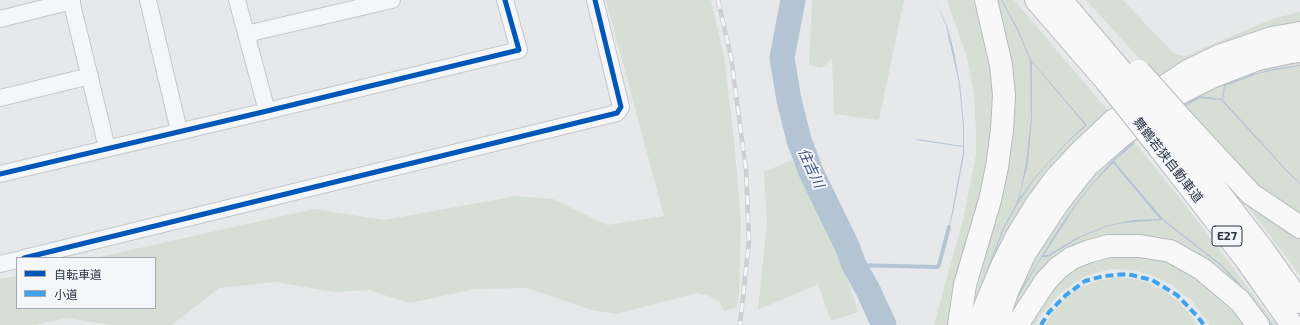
<!DOCTYPE html>
<html>
<head>
<meta charset="utf-8">
<style>
	body { margin:0 }
	#map { position:relative; width:1300px; height:325px; overflow:hidden; background:#e6e8ea; font-family:"Exo 2","Noto Sans JP",sans-serif }
	canvas { display:block }
	.legend { position:absolute; left:16px; top:257px; width:140px; height:52px; box-sizing:border-box; background:#f4f6f9; border:1px solid #a4a8b1; margin:0; padding:5px 7px; list-style:none; font-size:12px; color:#2b3445 }
	.legend li { display:flex; align-items:center; gap:8px; height:20px }
	.legend b { width:20px; border:1px solid #a4a8b1 }
</style>
</head>
<body>
<div id="map">
<canvas width="1300" height="325"></canvas>
<ul class="legend">
<li><b style="height:5px;background:#0057b8"></b>自転車道</li>
<li><b style="height:5px;background:#3ea3ec"></b>小道</li>
</ul>
</div>
<script>
const c = document.querySelector('canvas').getContext('2d');
c.lineJoin = 'round';
function fillPath(path, color) { c.fillStyle = color; c.fill(path, 'evenodd'); }
const toPath = rows => new Path2D(rows.map(r => 'M' + r).join(''));
function strokePath(path, color, width, dash) { c.strokeStyle = color; c.lineWidth = width; c.lineCap = dash ? 'butt' : 'round'; c.setLineDash(dash || []); c.stroke(path); }
function drawText(font, color, halo, rows, align = 'center') {
  c.font = font + ' "Exo 2","Noto Sans JP",sans-serif'; c.lineWidth = 4; c.setLineDash([]); c.textBaseline = 'middle'; c.strokeStyle = halo; c.fillStyle = color; for (const [text, x, y, turn = 0] of rows) {
    c.save(); c.translate(x, y); c.rotate((+turn || 0) * Math.PI / 180); c.textAlign = isNaN(turn) ? turn : align; if (halo) c.strokeText(text, 0, 0); c.fillText(text, 0, 0); c.restore();
  }
}
fillPath(toPath([
	[606,0,711,0,724,56,735,149,741,223,739,292,737,307,724,311,719,301,709,296,697,293,616,314,592,310,527,288,474,289,410,303,390,297,370,290,334,292,275,282,219,288,172,325,112,325,66,318,35,325,0,325,0,279,17,276,17,308,155,308,155,258,95,258,314,209,384,220,517,196,553,199,607,225,664,216],
	[812,0,904,0,879,120,834,114,832,58,822,68,809,65],
	[947,0,973,0,979,19,988,52,993,94,992,143,951,325,934,325,963,220,976,155,976,128,974,94,967,57],
	[992,0,1014,0,1110,113,976,310,972,309,1002,191,1009,159,1013,124],
	[1086,0,1123,0,1172,52,1178,55,1185,56,1272,19,1300,12,1300,26,1158,79],
	[1300,59,1300,218,1277,202,1231,159,1179,103,1253,69],
	[1130,137,1187,207,1276,325,1267,325,1167,244,1041,272,1022,294,1015,307,1011,306,1023,274,1079,190],
	[792,160,837,248,858,312,831,321,818,284,758,310,767,223,764,172],
	[1246,204,1300,238,1300,276,1281,250],
	[1113,255,1156,257,1179,266,1213,287,1246,325,1210,325,1191,300,1172,285,1153,276,1133,270,1111,269,1085,276,1059,294,1038,319,1036,325,1030,325,1060,278,1079,265],
	[1118,277,1136,279,1150,283,1165,291,1180,303,1198,325,1045,325,1052,313,1070,294,1081,287,1099,280]
]), '#d6ded6');
fillPath(toPath([
	[935,0,947,26,953,47,960,84,964,125,964,154,953,213,946,240,952,212,963,153,963,147,916,140,917,139,963,146,963,125,959,83,946,26],
	[1001,0,1002,0,1018,29,1031,60,1087,125,1067,143,1035,178,1017,205,1004,229,980,291,979,291,1003,228,1016,204,1020,193,1026,163,1031,117,1030,60,1017,30],
	[1032,62,1085,125,1067,142,1034,178,1019,199,1028,163,1032,117],
	[1300,65,1300,66,1275,70,1257,74,1225,86,1223,100,1284,167,1300,183,1300,184,1288,173,1221,100,1200,98,1184,107,1183,106,1200,96,1222,99,1224,85,1254,74,1273,69],
	[1133,142,1134,144,1114,161,1163,219,1222,265,1237,281,1273,325,1271,325,1236,282,1221,266,1162,220,1123,223,1105,227,1079,238,1048,257,1042,257,1018,297,1017,296,1059,228,1075,205,1090,186,1110,163],
	[1113,163,1160,219,1133,220,1105,226,1076,238,1048,255,1044,255,1077,204,1090,187]
]), '#b4c4d5');
strokePath(toPath([
	[854,265,937,267,939,265,949,227]
]), '#b4c4d5', 4);
strokePath(toPath([
	[793,0,782,58,789,100,799,140,811,172,847,246,854,265,868,290,884,325]
]), '#b4c4d5', 25);
const minor = toPath([
	[71,0,107,148],
	[148,0,179,131],
	[237,0,267,111],
	[0,19,72,1],
	[246,34,392,0],
	[0,98,90,76],
	[0,174,267,111,519,50,505,0],
	[24,258,617,113,621,107,595,0],
	[0,264,17,260]
]);
const highway = toPath([
	[1036,0,1107,82],
	[1061,0,1123,73],
	[1188,126,1251,194,1300,227],
	[1176,137,1264,251,1300,302],
	[1160,149,1247,261,1292,325],
	[959,325,965,285,990,200,997,167,1002,130,1004,95,1001,65,986,0],
	[979,325,984,309,1001,268,1017,236,1036,205,1055,179,1080,152,1113,121,1188,71,1219,56,1272,38,1300,33],
	[996,325,1007,292,1025,253,1058,203,1087,166,1120,137,1180,93,1214,76,1258,59,1291,52,1300,51],
	[1017,325,1045,282,1058,268,1072,258,1090,251,1109,246,1140,246,1170,251,1202,269,1240,301,1258,325]
]);
strokePath(minor, '#c4c6c8', 18);
strokePath(highway, '#b8bbbf', 24);
strokePath(minor, '#f5f6f7', 16);
strokePath(highway, '#f8f8f8', 22);
const rail = toPath([
	[718,0,731,57,746,170,749,241,740,325]
]);
strokePath(rail, '#cecfd2', 4.5);
strokePath(rail, '#f4f6f9', 3, [9]);
const highwayBridge = toPath([
	[1139,71,1188,126],
	[1123,73,1176,137],
	[1107,82,1160,149]
]);
strokePath(highwayBridge, '#b8bbbf', 24, []);
strokePath(highwayBridge, '#f8f8f8', 22);
strokePath(toPath([
	[1041,325,1049,312,1066,295,1085,281,1104,276,1127,274,1152,280,1177,295,1197,316,1204,325]
]), '#3ea3ec', 4, [8, 4]);
strokePath(toPath([
	[0,174,267,111,519,50,505,0],
	[24,258,617,113,621,107,595,0]
]), '#0057b8', 5);
for (const [x, y, w] of [
	[1227,236,30]
]) { const box = new Path2D(); box.roundRect(x - w / 2, y - 10, w, 20, 3); c.fillStyle = '#f4f6f9'; c.fill(box); strokePath(box, '#2b3445', 1); }
drawText('bold 12px', '#2b3445', null, [
	["E27",1227,236]
]);
drawText('13px', '#2b3445', '#f4f6f9', [
	["舞鶴若狭自動車道",1168,160,52]
]);
drawText('italic 14px', '#34527a', '#f4f6f9', [
	["住吉川",811,168,65]
]);
</script>
</body>
</html>
